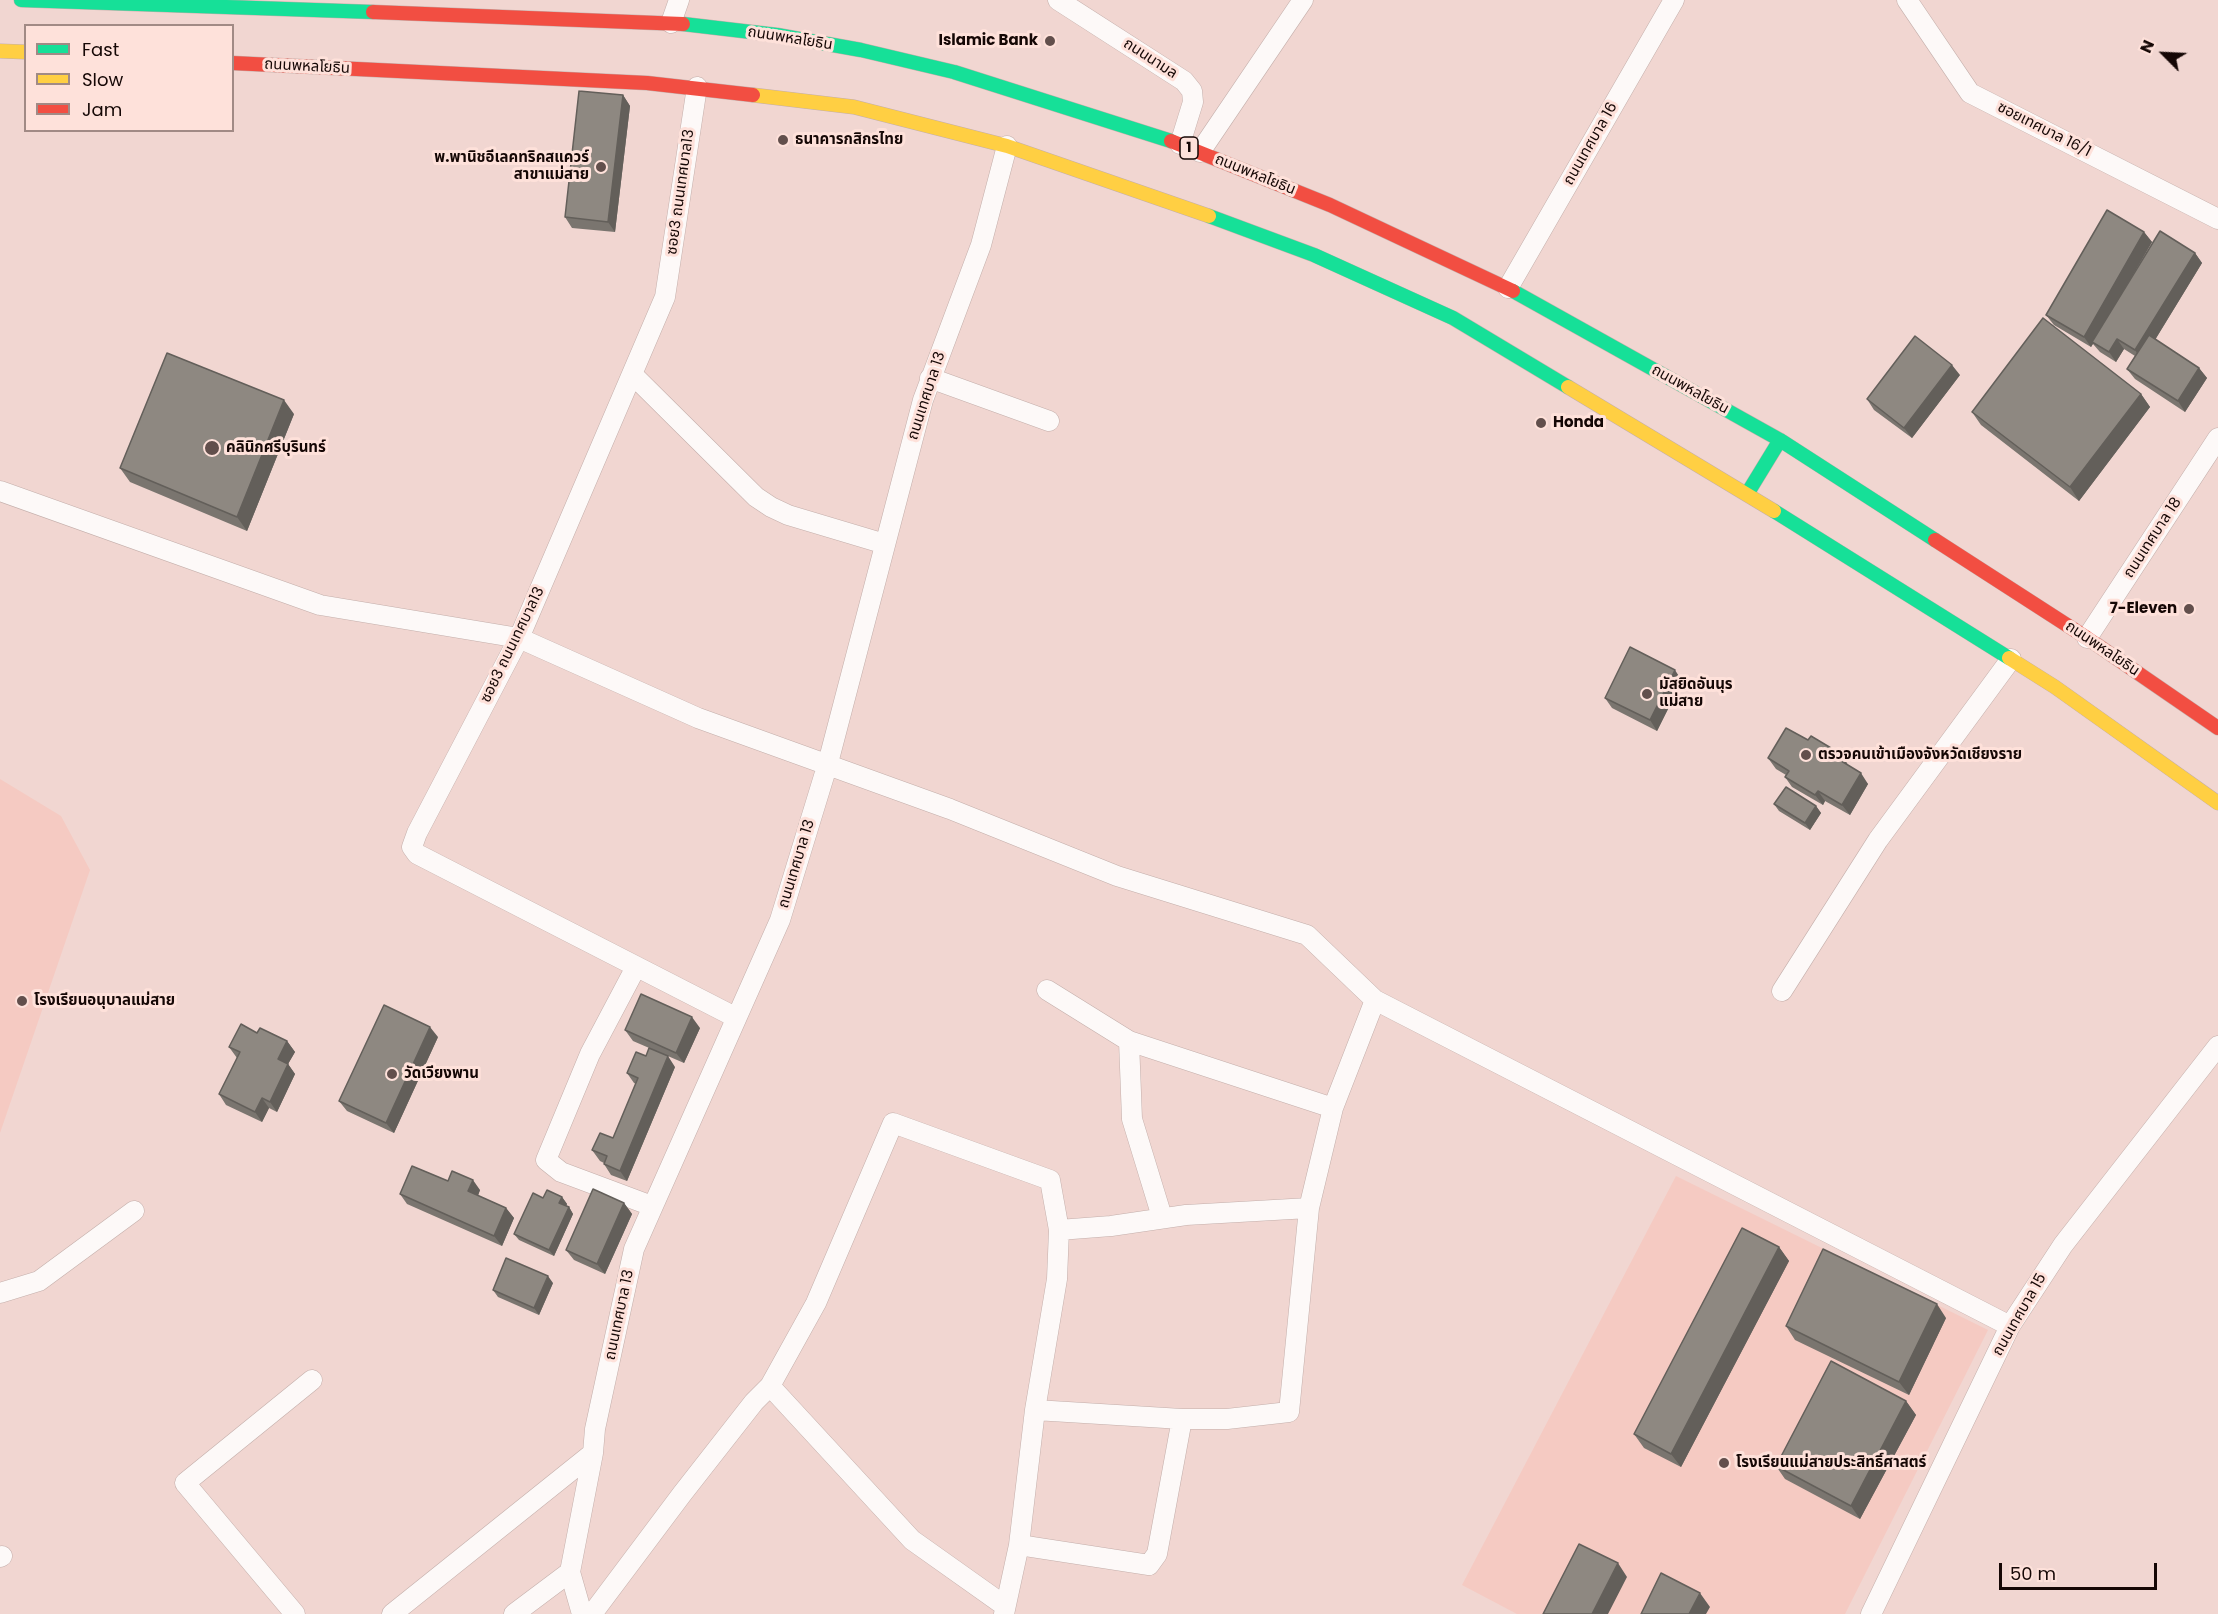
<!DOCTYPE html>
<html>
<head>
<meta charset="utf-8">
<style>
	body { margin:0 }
	#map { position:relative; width:2218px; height:1614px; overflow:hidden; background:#f1d6d1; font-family:Poppins,sans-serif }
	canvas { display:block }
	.legend { position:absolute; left:24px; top:24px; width:210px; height:108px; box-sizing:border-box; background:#fee1da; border:2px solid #a18a85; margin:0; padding:8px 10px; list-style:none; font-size:18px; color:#150705 }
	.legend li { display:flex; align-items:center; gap:12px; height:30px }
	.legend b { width:30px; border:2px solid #a18a85 }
	.north { position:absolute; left:2134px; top:24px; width:60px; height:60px; -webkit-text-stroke:4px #fee1da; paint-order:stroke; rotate:294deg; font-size:16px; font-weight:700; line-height:24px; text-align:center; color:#150705 }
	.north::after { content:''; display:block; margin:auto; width:21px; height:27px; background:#150705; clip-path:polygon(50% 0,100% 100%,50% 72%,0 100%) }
	.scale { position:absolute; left:1999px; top:1563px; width:158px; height:27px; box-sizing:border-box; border:3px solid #150705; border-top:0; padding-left:8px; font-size:18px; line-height:21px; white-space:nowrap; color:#150705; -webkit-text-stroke:4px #fee1da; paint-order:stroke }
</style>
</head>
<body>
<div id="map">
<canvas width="2218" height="1614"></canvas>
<ul class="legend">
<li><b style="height:8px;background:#16e098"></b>Fast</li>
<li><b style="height:8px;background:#ffcf43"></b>Slow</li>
<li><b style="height:8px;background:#f24e42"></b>Jam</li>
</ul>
<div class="north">N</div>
<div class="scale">50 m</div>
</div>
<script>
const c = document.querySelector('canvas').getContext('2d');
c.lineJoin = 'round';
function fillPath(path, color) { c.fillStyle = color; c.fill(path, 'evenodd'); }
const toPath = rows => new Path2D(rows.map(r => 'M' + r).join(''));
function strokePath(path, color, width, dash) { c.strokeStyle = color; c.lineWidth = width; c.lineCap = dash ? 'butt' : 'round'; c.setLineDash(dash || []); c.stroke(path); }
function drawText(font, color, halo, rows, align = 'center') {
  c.font = font + ' Poppins,"Noto Sans Thai",sans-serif'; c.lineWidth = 6; c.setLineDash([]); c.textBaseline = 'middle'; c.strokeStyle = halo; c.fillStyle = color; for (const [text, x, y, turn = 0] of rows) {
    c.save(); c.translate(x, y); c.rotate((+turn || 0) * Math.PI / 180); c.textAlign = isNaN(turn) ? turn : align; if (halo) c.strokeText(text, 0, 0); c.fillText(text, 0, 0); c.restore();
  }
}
fillPath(toPath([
	[0,779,61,816,90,870,0,1133],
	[1676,1176,1988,1330,1845,1614,1517,1614,1462,1585]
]), '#f5cac2');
const street = toPath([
	[1058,0,1184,81,1192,91,1193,102,1180,144],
	[1907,0,1970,93,2218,219],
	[671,23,679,0],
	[697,87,665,297,519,638,417,833,412,847,417,854,735,1017],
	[1200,152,1303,0],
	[1508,288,1674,0],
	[634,376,756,497,771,507,788,515,885,544],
	[930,378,1049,421],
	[0,491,320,605,519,638,698,718,950,809,1117,876,1307,935,1375,1000,2010,1326],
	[2087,638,2218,438],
	[636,967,590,1054,546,1160,561,1172,652,1206],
	[1047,990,1129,1041,1333,1108],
	[1782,991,1878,840,2011,659],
	[1129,1041,1132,1119,1162,1217],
	[1059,1230,1111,1226,1186,1215,1309,1208],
	[0,1293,39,1281,134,1211],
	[770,1386,912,1540,1005,1606],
	[1035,1410,1182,1419,1227,1419,1289,1412,1309,1208,1333,1108,1375,1000],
	[1019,1545,1149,1565,1157,1554,1182,1419],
	[0,1557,2,1556],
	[295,1614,185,1483,312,1380],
	[392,1614,593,1453],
	[514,1614,570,1572],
	[582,1614,570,1572,593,1453,595,1429,634,1249,780,920,828,763,923,400,981,245,1007,146],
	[592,1614,682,1494,754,1402,770,1386,816,1303,893,1123,1050,1180,1059,1230,1057,1279,1035,1410,1019,1545,1004,1614],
	[1871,1614,2010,1326,2063,1245,2218,1046]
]);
const fast = toPath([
	[21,0,373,12],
	[683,24,777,35,861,50,954,72,1171,141],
	[1209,216,1314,255,1453,318,1568,387],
	[1513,291,1780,440,1935,540],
	[1747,494,1780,440],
	[1774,511,2009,658]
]);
const slow = toPath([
	[0,51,26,52],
	[753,95,854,107,1007,146,1209,216],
	[1568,387,1774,511],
	[2009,658,2055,687,2218,803]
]);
const jam = toPath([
	[373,12,683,24],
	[232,63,647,83,753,95],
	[1171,141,1330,205,1513,291],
	[1935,540,2087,638,2218,728]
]);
strokePath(street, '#c3aeaa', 21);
strokePath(fast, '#c3aeaa', 15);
strokePath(slow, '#c3aeaa', 15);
strokePath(jam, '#c3aeaa', 15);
strokePath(street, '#fdf9f8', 20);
strokePath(fast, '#16e098', 14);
strokePath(slow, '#ffcf43', 14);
strokePath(jam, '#f24e42', 14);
fillPath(toPath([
	[623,95,630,106,615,232,572,228,565,217],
	[2144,232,2152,242,2123,292,2195,253,2202,263,2155,340,2199,368,2207,378,2185,412,2135,379,2127,369,2135,356,2124,349,2116,362,2100,352,2093,344,2091,347,2054,325,2046,315],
	[1960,375,1912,438,1874,410,1867,399],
	[2141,394,2150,407,2079,501,1981,425,1972,412],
	[294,414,247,531,130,482,120,468],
	[1682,681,1657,731,1612,708,1605,698],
	[1808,740,1841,754,1848,765,1868,784,1850,815,1825,801,1823,805,1792,787,1785,777,1786,775,1776,769,1768,758],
	[1774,804,1816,806,1821,813,1810,830,1779,811],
	[700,1028,684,1063,633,1041,625,1030],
	[257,1033,287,1041,295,1052,288,1064,295,1074,277,1112,269,1108,262,1122,226,1105,219,1094,237,1058,229,1047],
	[438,1037,394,1133,347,1111,339,1101],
	[675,1067,627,1181,611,1175,604,1164,604,1163,600,1161,592,1150,613,1138,636,1084,634,1083,627,1073],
	[448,1181,480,1190,478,1196,506,1208,514,1218,502,1246,407,1204,400,1194],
	[562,1197,567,1204,566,1206,569,1207,573,1214,554,1256,519,1240,514,1234,543,1198],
	[624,1203,632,1214,605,1274,574,1260,566,1250],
	[1779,1247,1789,1261,1681,1467,1644,1448,1634,1434],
	[553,1283,539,1315,498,1297,493,1290],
	[1946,1318,1909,1395,1795,1340,1786,1326],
	[1906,1401,1916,1415,1860,1519,1785,1479,1776,1466]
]), '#7a756f');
fillPath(toPath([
	[623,95,630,106,615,232,608,222],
	[2144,232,2152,242,2091,347,2084,337],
	[2195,253,2202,263,2142,361,2135,350],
	[2117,339,2124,349,2116,362,2109,352],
	[1952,365,1960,375,1912,438,1904,428],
	[2199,368,2207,378,2185,412,2178,401],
	[2141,394,2150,407,2079,501,2070,487],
	[284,400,294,414,247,531,237,517],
	[1675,670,1682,681,1657,731,1650,720],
	[1841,754,1848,765,1845,770,1838,759],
	[1861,773,1868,784,1850,815,1842,805],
	[1818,791,1825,801,1823,805,1815,795],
	[1816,806,1821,813,1810,830,1805,823],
	[692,1017,700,1028,684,1063,676,1053],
	[430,1027,438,1037,394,1133,386,1123],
	[287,1041,295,1052,288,1064,295,1074,277,1112,270,1102,278,1059],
	[668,1056,675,1067,627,1181,620,1171],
	[262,1098,269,1108,262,1122,255,1112],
	[473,1180,480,1190,475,1202,468,1191],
	[562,1197,567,1204,564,1210,559,1203],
	[624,1203,632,1214,605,1274,597,1264],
	[569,1207,573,1214,554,1256,549,1250],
	[506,1208,514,1218,502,1246,494,1236],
	[1779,1247,1789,1261,1681,1467,1671,1454],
	[548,1276,553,1283,539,1315,534,1308],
	[1937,1304,1946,1318,1909,1395,1899,1382],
	[1906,1401,1916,1415,1860,1519,1851,1506],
	[1618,1563,1627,1577,1608,1614,1592,1614],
	[1700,1593,1710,1607,1706,1614,1689,1614]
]), '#635f5a');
const building = toPath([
	[579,91,623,95,608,222,565,217,579,91],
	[2107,210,2144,232,2084,337,2046,315,2107,210],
	[2160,231,2195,253,2135,350,2117,339,2109,352,2092,342,2160,231],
	[2043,318,2141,394,2070,487,1972,412,2043,318],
	[2149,335,2199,368,2178,401,2127,369,2149,335],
	[1915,336,1952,365,1904,428,1867,399,1915,336],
	[167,353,284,400,237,517,120,468,167,353],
	[1630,647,1675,670,1650,720,1605,698,1630,647],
	[1786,728,1808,740,1811,736,1841,754,1838,759,1861,773,1842,805,1818,791,1815,795,1785,777,1789,771,1768,758,1786,728],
	[1786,787,1816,806,1805,823,1774,804,1786,787],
	[641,994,692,1017,676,1053,625,1030,641,994],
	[384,1005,430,1027,386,1123,339,1101,384,1005],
	[241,1024,257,1033,260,1028,287,1041,278,1059,288,1064,270,1102,262,1098,255,1112,219,1094,240,1052,229,1047,241,1024],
	[649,1048,668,1056,620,1171,604,1164,607,1156,592,1150,600,1133,613,1138,638,1078,627,1073,636,1052,646,1056,649,1048],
	[412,1166,448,1181,452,1171,473,1180,468,1191,506,1208,494,1236,400,1194,412,1166],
	[593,1189,624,1203,597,1264,566,1250,593,1189],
	[547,1190,562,1197,559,1203,569,1207,549,1250,514,1234,533,1193,543,1198,547,1190],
	[1742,1228,1779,1247,1671,1454,1634,1434,1742,1228],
	[1823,1249,1937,1304,1899,1382,1786,1326,1823,1249],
	[506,1258,548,1276,534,1308,493,1290,506,1258],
	[1831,1361,1906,1401,1851,1506,1776,1466,1831,1361],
	[1579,1544,1618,1563,1592,1614,1543,1614,1579,1544],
	[1661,1573,1700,1593,1689,1614,1641,1614,1661,1573]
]);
fillPath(building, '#8e8881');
strokePath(building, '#635f5a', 1.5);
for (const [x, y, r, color] of [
	[1050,41,6,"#624f4c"],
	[783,140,6,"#624f4c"],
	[601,167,6,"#624f4c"],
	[1541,423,6,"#624f4c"],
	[212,448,8,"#624f4c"],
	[2189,609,6,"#624f4c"],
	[1647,694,6,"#624f4c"],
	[1806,755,6,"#624f4c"],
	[22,1001,6,"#624f4c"],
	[392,1074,6,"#624f4c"],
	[1724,1463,6,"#624f4c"]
]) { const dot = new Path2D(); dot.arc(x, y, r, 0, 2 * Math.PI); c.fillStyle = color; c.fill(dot); strokePath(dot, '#fee1da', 2); }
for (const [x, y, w] of [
	[1189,148,18]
]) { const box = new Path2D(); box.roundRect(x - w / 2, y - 11, w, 22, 4.5); c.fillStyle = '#fee1da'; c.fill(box); strokePath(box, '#150705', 1.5); }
drawText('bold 14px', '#150705', null, [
	["1",1189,148]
]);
drawText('15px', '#150705', '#fee1da', [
	["ถนนพหลโยธิน",790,39,9],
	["ถนนนามล",1150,59,33],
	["ถนนพหลโยธิน",307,67,3],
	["ซอยเทศบาล 16/1",2044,130,27],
	["ถนนเทศบาล 16",1591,144,-60],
	["ถนนพหลโยธิน",1255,175,22],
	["ซอย3 ถนนเทศบาล13",681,192,-82],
	["ถนนพหลโยธิน",1690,390,29],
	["ถนนเทศบาล 13",927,396,-72],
	["ถนนเทศบาล 18",2153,538,-57],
	["ซอย3 ถนนเทศบาล13",513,645,-64],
	["ถนนพหลโยธิน",2102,649,34],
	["ถนนเทศบาล 13",797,864,-73],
	["ถนนเทศบาล 13",620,1315,-78],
	["ถนนเทศบาล 15",2020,1315,-60]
]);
drawText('bold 15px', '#150705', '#fee1da', [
	["Islamic Bank",1038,41,"right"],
	["ธนาคารกสิกรไทย",795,140],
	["พ.พานิชอีเลคทริคสแควร์",589,158,"right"],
	["สาขาแม่สาย",589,175,"right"],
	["Honda",1553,423],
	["คลินิกศรีบุรินทร์",226,448],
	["7-Eleven",2177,609,"right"],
	["มัสยิดอันนุร",1659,685],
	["แม่สาย",1659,702],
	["ตรวจคนเข้าเมืองจังหวัดเชียงราย",1818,755],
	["โรงเรียนอนุบาลแม่สาย",34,1001],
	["วัดเวียงพาน",404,1074],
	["โรงเรียนแม่สายประสิทธิ์ศาสตร์",1736,1463]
], 'left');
</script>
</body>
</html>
